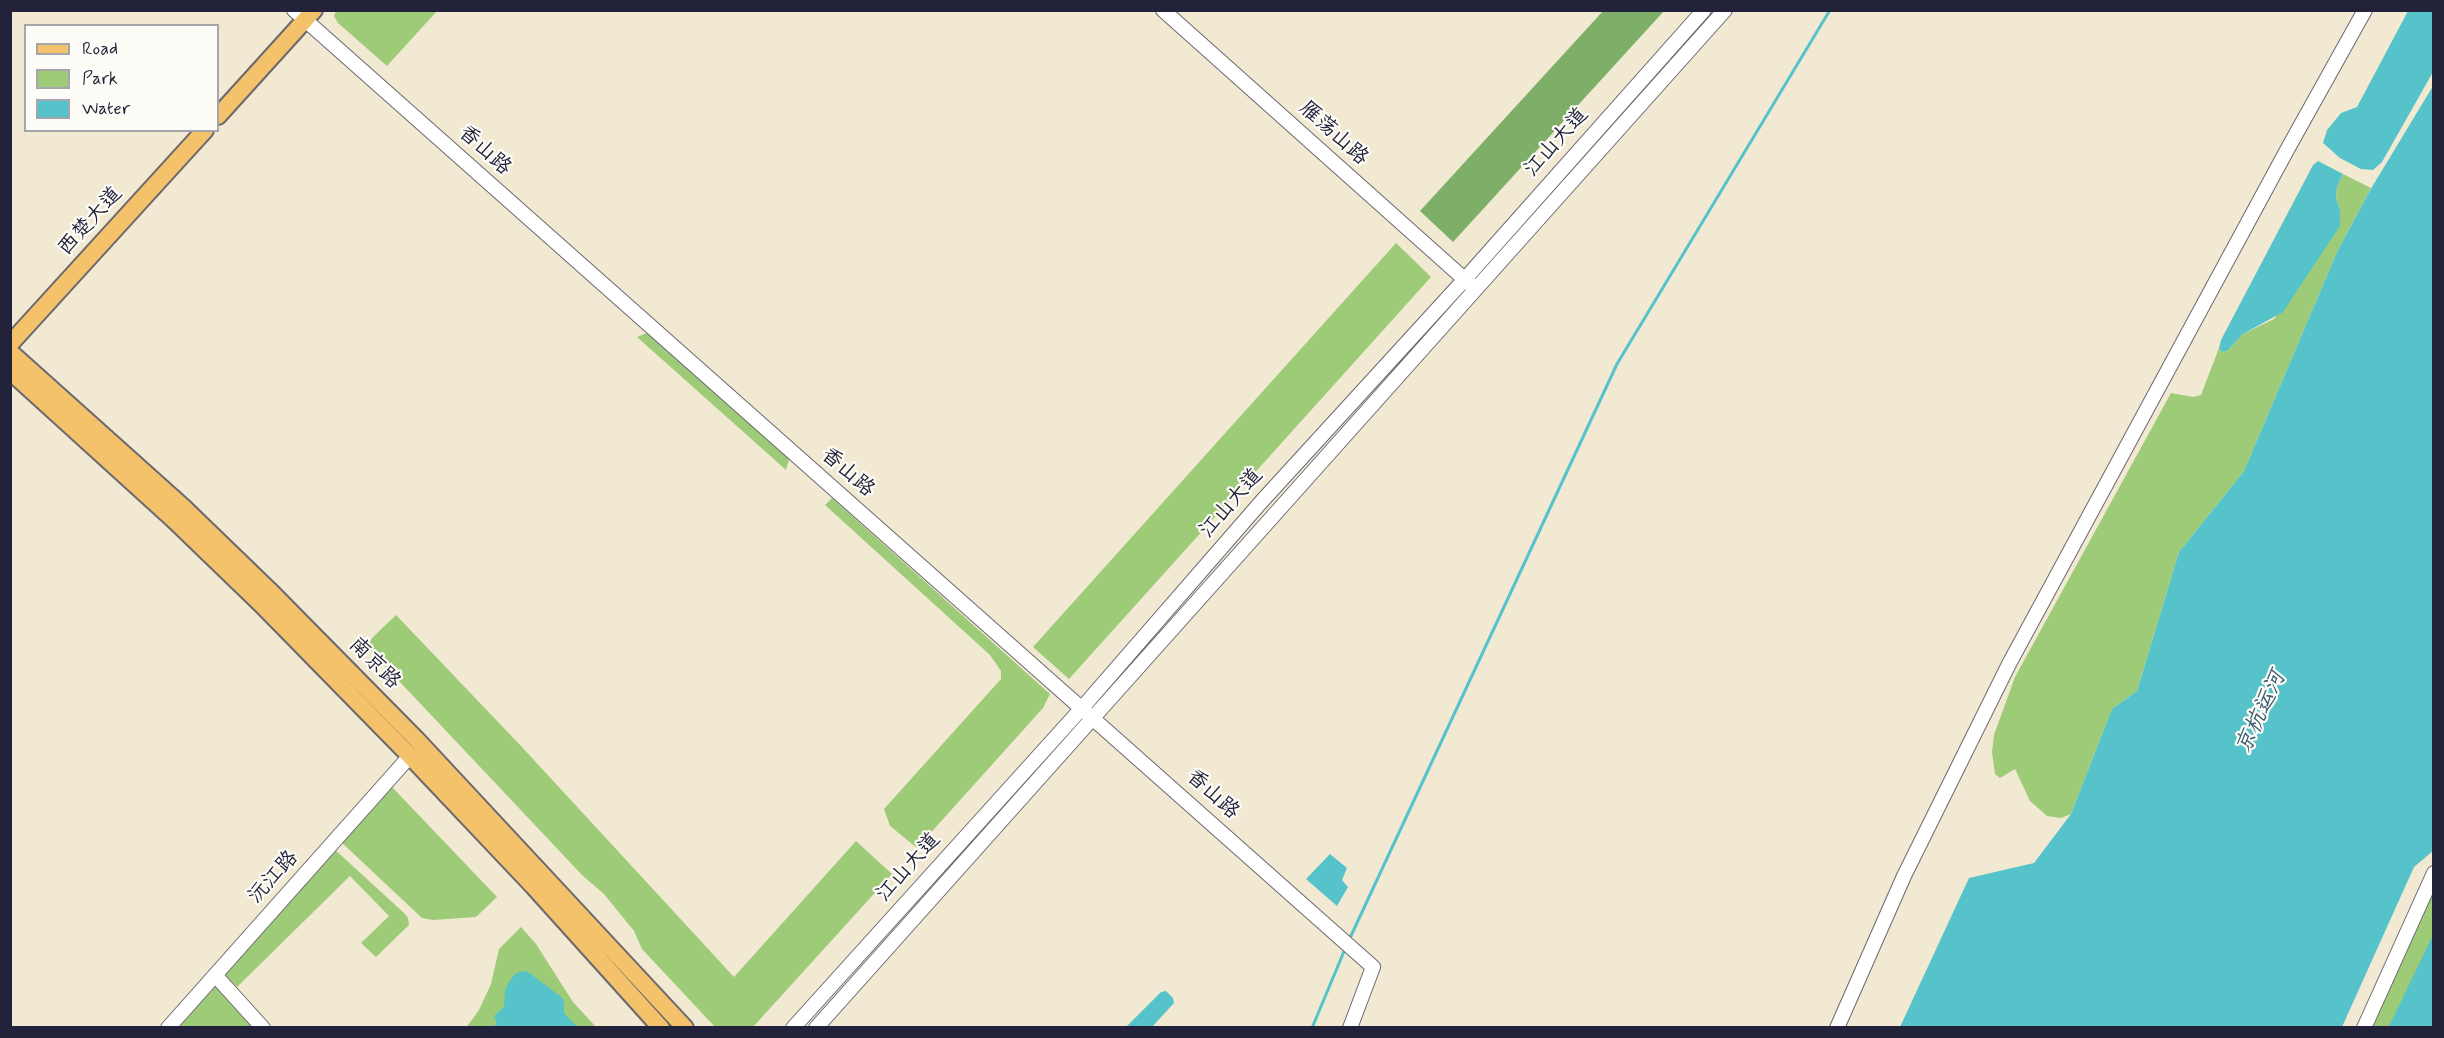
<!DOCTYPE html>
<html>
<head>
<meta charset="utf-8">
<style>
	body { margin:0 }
	#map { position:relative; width:2444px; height:1038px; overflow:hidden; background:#f2e9d2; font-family:Mynerve,sans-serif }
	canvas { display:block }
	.frame { position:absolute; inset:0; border:12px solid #22223b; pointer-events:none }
	.legend { position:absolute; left:24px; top:24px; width:195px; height:108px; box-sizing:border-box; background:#fdfcf7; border:2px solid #a5a5ac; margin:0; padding:8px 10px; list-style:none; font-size:18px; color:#22223b }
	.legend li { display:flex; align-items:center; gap:12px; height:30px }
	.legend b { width:30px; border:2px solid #a5a5ac }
</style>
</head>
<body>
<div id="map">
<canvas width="2444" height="1038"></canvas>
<div class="frame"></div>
<ul class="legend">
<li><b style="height:8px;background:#f3c26a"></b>Road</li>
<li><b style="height:16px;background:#9ecb78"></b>Park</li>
<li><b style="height:16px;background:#56c3cb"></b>Water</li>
</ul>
</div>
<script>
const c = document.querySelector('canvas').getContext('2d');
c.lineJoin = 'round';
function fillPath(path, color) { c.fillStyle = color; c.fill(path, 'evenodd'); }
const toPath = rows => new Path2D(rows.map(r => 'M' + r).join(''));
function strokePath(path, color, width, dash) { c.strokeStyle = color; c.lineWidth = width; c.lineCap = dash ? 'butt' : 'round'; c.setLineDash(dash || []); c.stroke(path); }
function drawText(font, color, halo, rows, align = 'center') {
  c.font = font + ' Mynerve,"LXGW WenKai TC",sans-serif'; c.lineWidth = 4.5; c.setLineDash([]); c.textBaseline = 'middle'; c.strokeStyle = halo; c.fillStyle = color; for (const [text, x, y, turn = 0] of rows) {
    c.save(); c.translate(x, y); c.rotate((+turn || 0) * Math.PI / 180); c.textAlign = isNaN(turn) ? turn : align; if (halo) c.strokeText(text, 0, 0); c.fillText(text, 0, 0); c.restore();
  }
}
fillPath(toPath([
	[336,11,336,10,437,11,387,66,338,23,334,16],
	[2343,174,2371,188,2337,252,2244,471,2179,552,2137,691,2112,709,2071,814,2061,818,2047,816,2030,801,2015,769,2000,778,1995,774,1992,752,1994,735,2015,677,2171,393,2193,397,2201,395,2219,348,2222,352,2227,351,2243,334,2274,319,2339,226,2340,209,2336,199,2337,187],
	[1396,243,1431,277,1069,679,1033,647],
	[647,333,789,459,786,470,637,337],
	[832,498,1050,694,1043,708,917,848,890,826,884,809,1001,679,1001,671,990,655,825,505],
	[396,615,521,746,734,977,856,841,892,874,753,1027,715,1027,642,949,634,931,604,894,582,875,367,647,372,638],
	[391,786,497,897,476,917,433,920,422,918,339,840],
	[332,847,404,913,408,918,409,925,376,957,361,943,389,916,350,876,237,987,221,971],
	[2433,888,2433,1027,2371,1028],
	[521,927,536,944,573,1002,596,1027,466,1028,479,1010,491,984,499,949],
	[217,984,257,1028,177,1028]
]), '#9ecb78');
fillPath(toPath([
	[1603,11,1664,11,1453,242,1420,211]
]), '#7eaf68');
fillPath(toPath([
	[2408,11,2431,11,2433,13,2433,72,2382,162,2373,170,2361,169,2340,158,2323,143,2327,130,2341,113,2357,107],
	[2433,86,2433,851,2414,867,2342,1027,1900,1027,1969,878,2034,863,2071,814,2112,709,2137,691,2179,552,2244,471,2337,252,2369,192],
	[2318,161,2343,174,2337,187,2336,199,2340,209,2340,226,2283,312,2243,334,2227,351,2222,352,2219,348,2221,340,2313,165],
	[1330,854,1347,868,1342,880,1348,887,1337,906,1306,879],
	[2433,935,2433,1027,2388,1027,2392,1020],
	[523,971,528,972,560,996,564,1001,564,1013,577,1027,493,1027,497,1023,494,1016,504,1007,505,990,509,982,515,974],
	[1166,991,1173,998,1174,1003,1152,1027,1126,1027,1161,992]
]), '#56c3cb');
strokePath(toPath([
	[1349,940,1617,364,1830,10],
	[1312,1028,1345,949]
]), '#56c3cb', 3);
const minor = toPath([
	[294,10,1373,967,1350,1028],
	[1163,10,1471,285],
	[215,975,263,1028],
	[168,1028,410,756],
	[793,1028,1082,708,1262,501,1465,279,1704,10],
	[816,1028,1725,10],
	[1837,1028,1904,876,2009,664,2287,150,2365,10],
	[2364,1028,2434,873]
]);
const major = toPath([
	[218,116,314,10],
	[10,344,205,130],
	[10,352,183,507,274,595,417,740,685,1028],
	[10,371,173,519,261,604,410,756,534,887,661,1028]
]);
strokePath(minor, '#6b6870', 16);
strokePath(major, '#6b6870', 20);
strokePath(minor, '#fff', 14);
strokePath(major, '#f3c26a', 16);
drawText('21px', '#22223b', '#fdfcf7', [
	["雁荡山路",1333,134,42],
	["江山大道",1557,143,-48],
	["香山路",484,151,42],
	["西楚大道",91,222,-48],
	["香山路",847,473,41],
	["江山大道",1232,504,-49],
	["南京路",374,664,45],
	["香山路",1212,795,42],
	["江山大道",909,868,-48],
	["沅江路",274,878,-48]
]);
drawText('italic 22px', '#345a6d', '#fdfcf7', [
	["京杭运河",2262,713,-65]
]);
</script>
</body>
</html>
